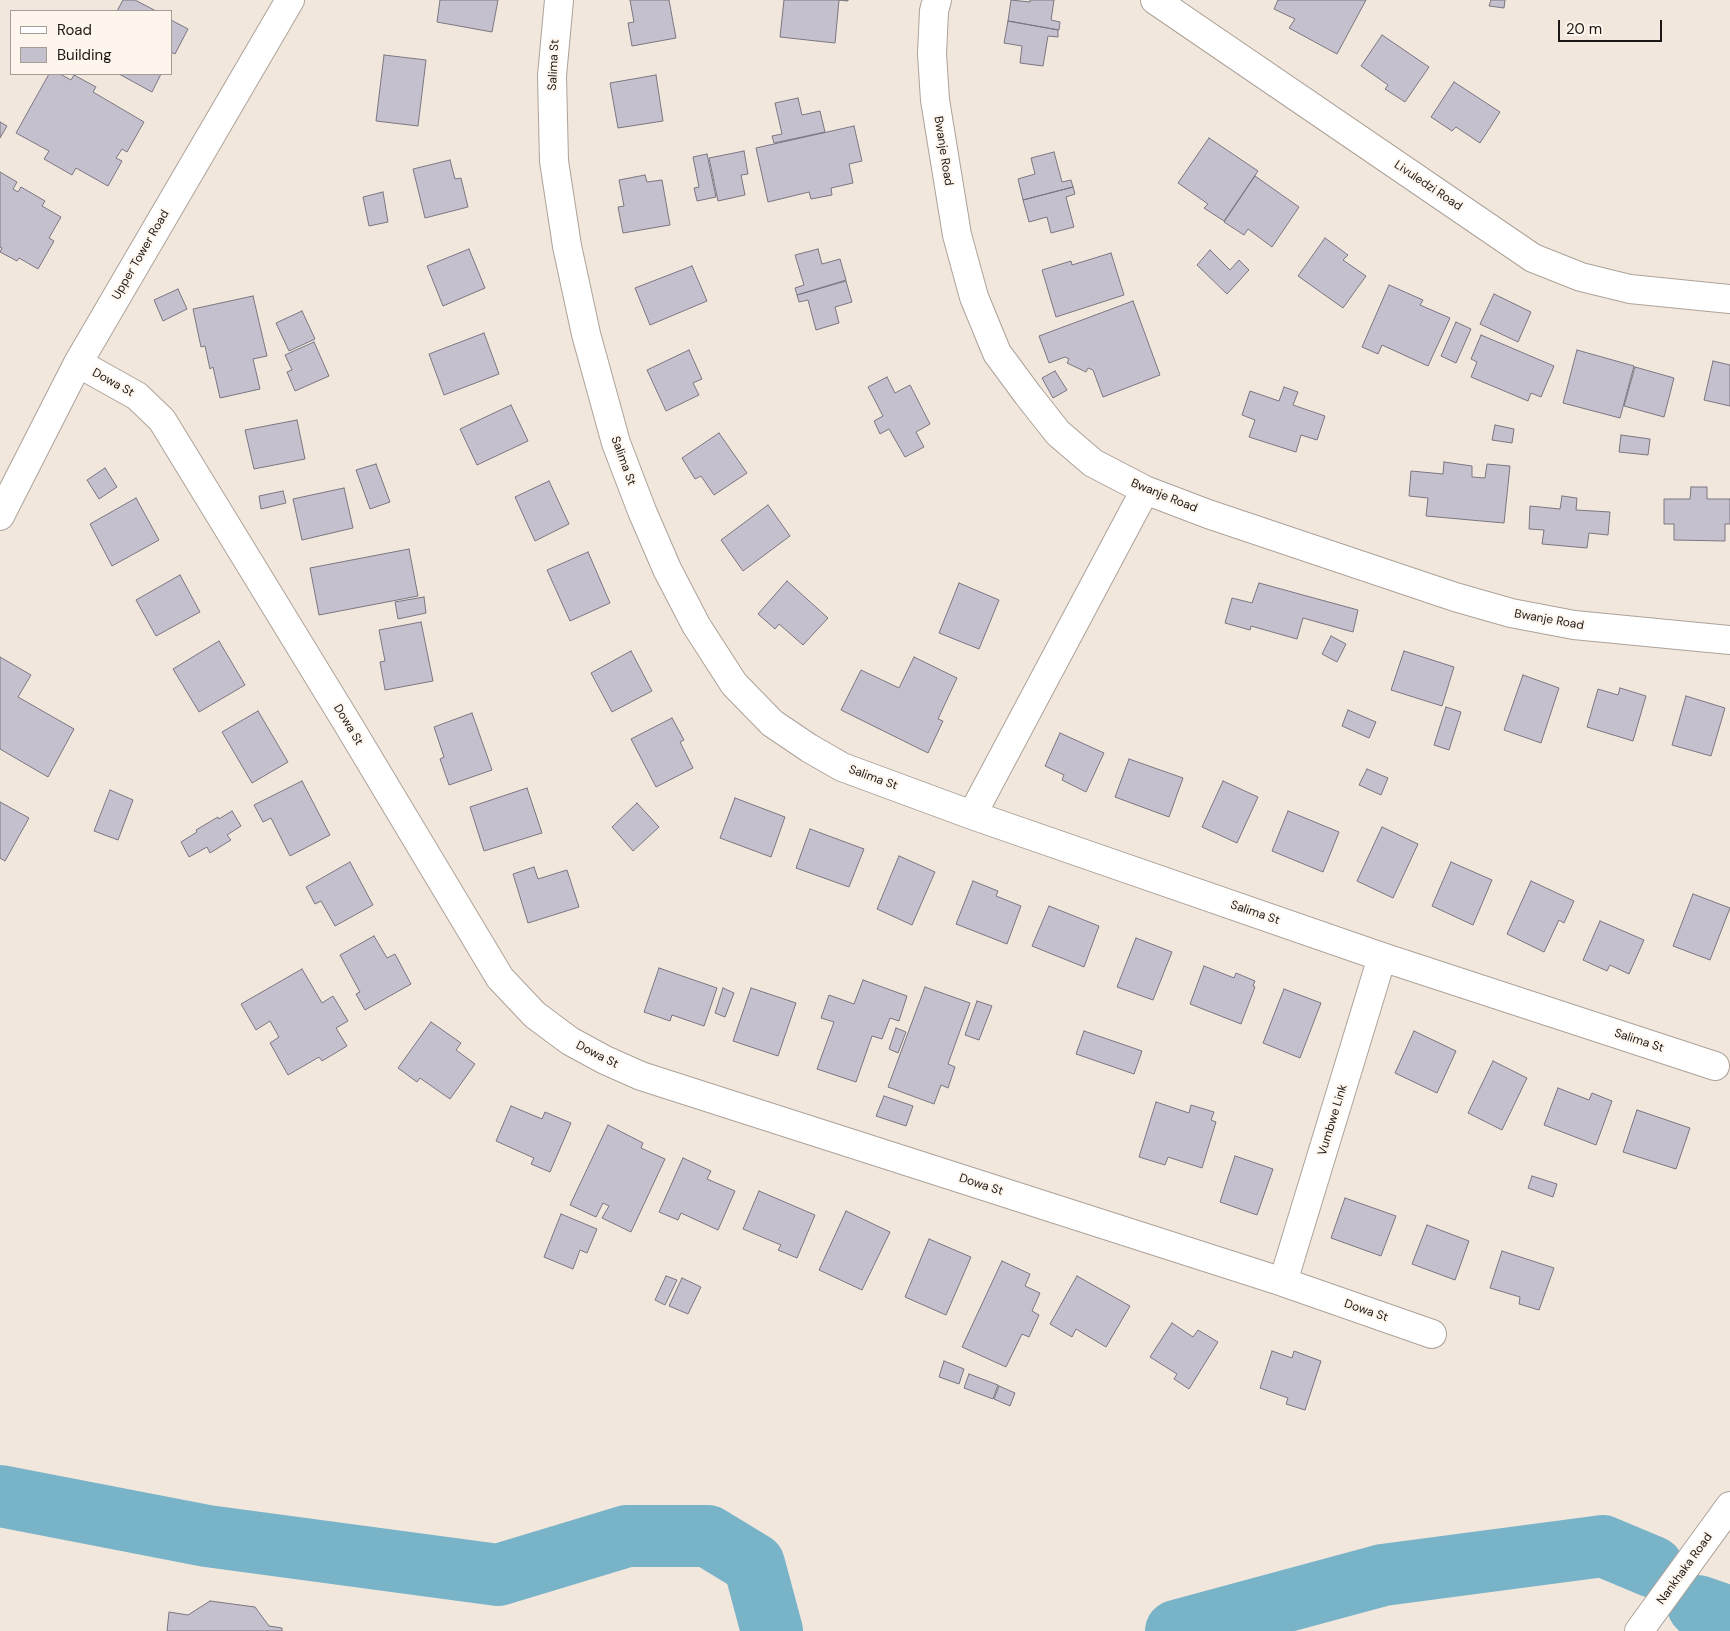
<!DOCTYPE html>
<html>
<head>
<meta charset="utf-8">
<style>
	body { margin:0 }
	#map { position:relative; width:1730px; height:1631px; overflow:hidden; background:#f2e7dd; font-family:"DM Sans",sans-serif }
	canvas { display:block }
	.legend { position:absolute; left:10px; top:10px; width:162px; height:65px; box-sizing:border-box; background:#fef5ed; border:1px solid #a49d97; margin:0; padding:6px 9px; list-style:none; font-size:15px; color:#1c1815 }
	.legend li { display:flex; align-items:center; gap:10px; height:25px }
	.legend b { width:25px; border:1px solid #a49d97 }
	.scale { position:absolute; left:1558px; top:20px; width:104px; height:22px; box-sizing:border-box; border:2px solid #1c1815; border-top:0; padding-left:6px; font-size:15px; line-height:18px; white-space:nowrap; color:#1c1815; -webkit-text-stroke:4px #fef5ed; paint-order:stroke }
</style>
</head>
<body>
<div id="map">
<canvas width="1730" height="1631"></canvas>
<ul class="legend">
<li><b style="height:6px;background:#fff"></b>Road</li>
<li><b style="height:14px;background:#c5c0cd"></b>Building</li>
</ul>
<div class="scale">20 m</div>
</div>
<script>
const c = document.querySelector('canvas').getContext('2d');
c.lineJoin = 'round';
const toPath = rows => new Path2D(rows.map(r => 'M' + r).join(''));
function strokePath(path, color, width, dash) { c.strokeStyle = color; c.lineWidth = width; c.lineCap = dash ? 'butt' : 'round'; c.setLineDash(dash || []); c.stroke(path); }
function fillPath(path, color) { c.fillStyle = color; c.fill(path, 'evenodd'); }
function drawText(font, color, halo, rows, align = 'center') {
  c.font = font + ' "DM Sans",sans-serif'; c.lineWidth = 4; c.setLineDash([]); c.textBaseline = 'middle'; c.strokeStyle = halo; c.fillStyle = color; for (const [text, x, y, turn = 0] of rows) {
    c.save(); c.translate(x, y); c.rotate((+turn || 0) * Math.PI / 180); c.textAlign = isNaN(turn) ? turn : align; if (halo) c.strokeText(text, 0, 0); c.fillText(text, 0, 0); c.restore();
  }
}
strokePath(toPath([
	[0,1496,207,1536,498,1575,627,1536,708,1536,754,1564,772,1631],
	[1698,1606,1730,1617],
	[1176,1631,1383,1575,1603,1546,1653,1567]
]), '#79b3c8', 62);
const building = toPath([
	[123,0,135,0,156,11,117,11,123,0],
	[440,0,498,0,492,32,437,22,440,0],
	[630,0,669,0,676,38,632,46,628,23,634,22,630,0],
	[784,0,848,0,848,1,839,0,835,43,780,37,784,0],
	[1011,0,1030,2,1030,0,1054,0,1051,20,1060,22,1059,30,1008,21,1011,0],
	[1278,0,1366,0,1337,54,1289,28,1295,19,1274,9,1278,0],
	[1491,0,1505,0,1504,8,1489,6,1491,0],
	[171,20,188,29,175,54,171,52,171,20],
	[1008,21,1058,30,1058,37,1048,36,1043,66,1020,63,1022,46,1004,43,1008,21],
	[1382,35,1429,67,1405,102,1385,89,1388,85,1361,66,1382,35],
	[384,55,426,60,418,126,376,121,384,55],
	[49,74,60,74,71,80,74,75,96,87,93,92,144,122,127,152,122,149,116,158,122,161,108,186,76,168,72,175,44,159,49,151,16,133,49,74],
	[119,74,161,74,152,92,119,74],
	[656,75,663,121,618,128,610,83,656,75],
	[1454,82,1500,112,1480,143,1456,127,1452,131,1431,117,1454,82],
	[798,98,802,115,820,111,825,132,774,143,772,136,782,134,775,103,798,98],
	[0,122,7,126,0,138,0,122],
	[854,126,862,161,849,164,853,183,831,188,832,195,811,199,809,192,768,202,756,148,854,126],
	[1209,138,1258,171,1224,221,1204,208,1208,204,1178,183,1209,138],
	[744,151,748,174,741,175,745,195,718,201,709,158,744,151],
	[1054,152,1062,182,1071,180,1073,187,1023,200,1018,179,1035,174,1031,158,1054,152],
	[707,154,716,197,697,201,694,188,699,187,693,157,707,154],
	[450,160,455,179,461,178,468,207,425,218,413,169,450,160],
	[0,172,17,182,13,189,18,192,21,187,45,201,42,206,61,217,49,238,54,241,38,269,19,258,17,261,0,252,2,248,0,247,0,172],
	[645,175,647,182,662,180,670,225,623,233,618,207,624,206,619,180,645,175],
	[1255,176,1299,207,1272,247,1248,229,1244,235,1224,222,1255,176],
	[1073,187,1075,194,1066,197,1074,227,1051,233,1047,217,1029,222,1023,200,1073,187],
	[383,192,388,222,369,226,363,197,383,192],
	[1325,238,1348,255,1343,260,1366,276,1343,308,1298,276,1325,238],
	[469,249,485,288,443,306,427,266,469,249],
	[818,249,822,264,840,259,846,280,797,295,795,288,804,285,795,255,818,249],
	[1210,250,1230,270,1239,260,1249,270,1227,294,1197,265,1210,250],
	[1111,253,1124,295,1056,317,1042,270,1071,261,1072,265,1111,253],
	[692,266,707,301,650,325,635,288,692,266],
	[846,281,852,302,835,307,839,323,816,330,808,300,799,302,797,295,846,281],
	[1389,285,1423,300,1420,305,1450,318,1428,366,1382,345,1378,354,1362,347,1389,285],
	[178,289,187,309,163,321,154,300,178,289],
	[1494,294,1531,312,1518,342,1480,324,1494,294],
	[253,296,267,356,253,359,260,389,220,398,213,367,210,369,205,346,201,347,193,309,253,296],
	[1133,301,1160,375,1103,397,1093,370,1088,368,1086,372,1067,363,1069,359,1065,357,1049,363,1039,336,1133,301],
	[302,311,315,339,289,351,276,323,302,311],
	[1456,322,1471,329,1456,363,1441,356,1456,322],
	[484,333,499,374,444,395,429,354,484,333],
	[1481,335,1554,366,1541,397,1531,393,1528,401,1471,377,1477,362,1471,359,1481,335],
	[314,342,329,376,295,391,287,372,292,370,285,355,314,342],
	[689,350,702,379,693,383,699,395,666,411,647,370,689,350],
	[1577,350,1634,366,1620,418,1563,403,1577,350],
	[1713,361,1730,365,1730,406,1704,400,1713,361],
	[1635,367,1674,378,1664,417,1624,406,1635,367],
	[1055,371,1067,390,1053,398,1042,378,1055,371],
	[887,377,895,393,910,385,930,424,916,432,924,447,905,457,889,429,880,434,874,421,883,416,868,387,887,377],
	[1284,387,1298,392,1293,405,1325,416,1317,440,1301,435,1296,452,1249,437,1255,420,1242,415,1250,391,1279,401,1284,387],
	[511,405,528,441,477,465,460,429,511,405],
	[297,420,305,459,254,469,245,430,297,420],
	[1495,425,1514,429,1512,443,1492,440,1495,425],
	[719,433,747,473,714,495,701,476,695,479,682,458,719,433],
	[1621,435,1650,439,1648,455,1619,452,1621,435],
	[1444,462,1472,466,1472,477,1485,478,1487,464,1510,466,1504,523,1426,516,1428,498,1409,496,1411,471,1443,474,1444,462],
	[376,464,390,502,370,509,356,470,376,464],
	[105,468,117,487,99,499,87,480,105,468],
	[549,481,569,524,535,541,515,497,549,481],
	[1691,487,1707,487,1707,499,1730,499,1730,524,1725,524,1725,541,1674,540,1674,524,1664,524,1664,499,1690,499,1691,487],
	[344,488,353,528,302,540,293,499,344,488],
	[283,491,286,503,261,509,259,496,283,491],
	[1562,496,1577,498,1576,510,1610,512,1608,535,1589,533,1587,548,1542,544,1544,530,1529,529,1530,506,1560,509,1562,496],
	[136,498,159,540,112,566,90,524,136,498],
	[768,505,790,536,743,571,721,540,768,505],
	[409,549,418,596,319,615,310,568,409,549],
	[588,552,610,603,570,621,547,570,588,552],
	[180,575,200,612,156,636,136,600,180,575],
	[787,581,828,618,803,645,779,624,775,629,758,614,787,581],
	[959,583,999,600,979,649,939,633,959,583],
	[1259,583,1358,610,1353,632,1303,618,1297,639,1251,626,1250,630,1225,623,1232,598,1252,603,1259,583],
	[424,597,426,613,398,619,395,602,424,597],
	[421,622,433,681,385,690,380,662,385,661,379,630,421,622],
	[1331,636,1346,644,1337,662,1322,654,1331,636],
	[219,641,245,685,199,712,173,669,219,641],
	[631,651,652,691,612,712,591,673,631,651],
	[1404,651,1454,667,1442,706,1391,690,1404,651],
	[0,657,31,675,18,697,74,729,48,777,0,749,0,657],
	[914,657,957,678,938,719,943,721,928,753,841,710,861,670,899,688,914,657],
	[1523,675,1559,688,1541,743,1504,730,1523,675],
	[1620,688,1646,696,1633,741,1587,727,1598,689,1618,695,1620,688],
	[1686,696,1725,708,1711,756,1672,745,1686,696],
	[1446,707,1461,712,1449,750,1434,745,1446,707],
	[1348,710,1376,722,1369,738,1342,726,1348,710],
	[258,711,288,762,252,783,222,732,258,711],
	[472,713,492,770,449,785,440,759,444,757,434,727,472,713],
	[672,718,684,740,680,742,693,768,656,787,631,739,672,718],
	[1060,733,1104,753,1086,792,1062,780,1064,775,1045,766,1060,733],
	[1129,759,1183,778,1169,817,1115,797,1129,759],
	[1367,769,1388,778,1381,795,1359,785,1367,769],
	[302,781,330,835,290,856,271,818,263,822,254,805,302,781],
	[1223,781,1258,797,1237,843,1202,827,1223,781],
	[527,788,542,833,484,851,470,807,527,788],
	[110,790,133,800,118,840,94,831,110,790],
	[735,798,785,817,771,857,720,838,735,798],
	[0,802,29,818,5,861,0,858,0,802],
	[637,803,659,827,633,851,612,827,637,803],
	[232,811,241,826,227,835,231,840,210,853,207,847,189,857,181,842,197,832,196,830,218,817,219,819,232,811],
	[1288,811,1339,832,1323,872,1272,851,1288,811],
	[1382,827,1418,844,1393,898,1357,881,1382,827],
	[810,829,864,849,849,887,796,868,810,829],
	[899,856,935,872,912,925,877,909,899,856],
	[350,862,373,905,335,926,321,901,315,904,306,887,350,862],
	[1451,862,1492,880,1473,925,1432,906,1451,862],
	[534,867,538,879,567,870,579,907,528,923,513,874,534,867],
	[973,881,998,891,996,896,1021,906,1007,944,956,924,973,881],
	[1531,881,1574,901,1564,923,1559,920,1544,952,1507,934,1531,881],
	[1693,894,1730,908,1710,960,1673,946,1693,894],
	[1049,906,1099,926,1084,967,1032,946,1049,906],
	[1600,921,1644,940,1629,974,1610,965,1607,971,1583,960,1600,921],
	[374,936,387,958,395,954,411,984,365,1010,356,994,360,992,340,955,374,936],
	[1136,938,1172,952,1153,1000,1117,987,1136,938],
	[1204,966,1234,978,1236,973,1255,981,1253,986,1255,987,1241,1024,1190,1004,1204,966],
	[659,968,717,988,704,1026,672,1015,670,1021,644,1012,659,968],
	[302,969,322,1003,333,996,348,1021,336,1028,347,1046,322,1061,319,1057,288,1075,270,1043,279,1037,270,1021,256,1030,241,1004,302,969],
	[863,980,907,996,899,1021,890,1018,882,1039,872,1036,856,1082,817,1069,834,1022,821,1018,829,995,854,1004,863,980],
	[925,987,970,1003,948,1064,955,1067,948,1088,941,1085,934,1104,888,1087,925,987],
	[723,988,734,993,725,1017,715,1013,723,988],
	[751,988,796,1003,778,1056,733,1041,751,988],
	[1284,989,1321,1003,1300,1058,1263,1043,1284,989],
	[977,1001,992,1006,979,1040,965,1035,977,1001],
	[431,1022,461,1043,456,1050,475,1064,450,1099,420,1078,417,1082,398,1068,431,1022],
	[896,1028,906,1032,898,1053,889,1049,896,1028],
	[1084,1031,1142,1051,1134,1074,1076,1054,1084,1031],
	[1414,1031,1456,1051,1437,1093,1395,1073,1414,1031],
	[1493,1061,1527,1078,1502,1130,1468,1113,1493,1061],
	[1558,1088,1589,1100,1592,1093,1612,1101,1596,1145,1544,1125,1558,1088],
	[884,1096,913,1106,906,1126,876,1116,884,1096],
	[1156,1102,1189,1113,1191,1105,1214,1112,1211,1120,1216,1122,1202,1168,1168,1157,1165,1165,1139,1157,1156,1102],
	[511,1106,542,1119,545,1112,571,1123,550,1172,531,1164,534,1158,496,1141,511,1106],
	[1637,1110,1690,1128,1676,1169,1623,1152,1637,1110],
	[608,1125,643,1143,641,1148,665,1159,631,1232,602,1218,609,1206,603,1203,596,1217,570,1205,608,1125],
	[1235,1156,1273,1169,1257,1215,1220,1202,1235,1156],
	[683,1158,711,1171,707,1179,735,1191,718,1230,681,1213,678,1220,659,1212,683,1158],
	[1532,1176,1557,1184,1553,1197,1528,1188,1532,1176],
	[759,1191,815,1215,797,1258,778,1250,781,1245,743,1229,759,1191],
	[1345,1198,1396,1216,1381,1256,1331,1238,1345,1198],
	[846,1211,890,1232,862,1290,819,1270,846,1211],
	[561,1214,597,1229,587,1253,580,1250,573,1269,544,1257,561,1214],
	[1427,1225,1469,1241,1455,1280,1412,1264,1427,1225],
	[929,1239,971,1257,946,1315,905,1297,929,1239],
	[1502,1251,1554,1268,1539,1310,1519,1304,1520,1297,1490,1288,1502,1251],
	[1002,1261,1030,1274,1025,1286,1040,1293,1032,1311,1039,1315,1029,1337,1022,1334,1006,1367,962,1347,1002,1261],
	[666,1276,677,1280,665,1305,655,1300,666,1276],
	[1077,1276,1130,1306,1106,1347,1076,1329,1072,1337,1050,1324,1077,1276],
	[682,1278,701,1287,688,1314,669,1306,682,1278],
	[1172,1323,1193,1337,1198,1330,1218,1342,1189,1389,1174,1379,1177,1374,1150,1357,1172,1323],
	[1272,1351,1292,1358,1294,1351,1321,1361,1305,1410,1286,1404,1288,1398,1260,1388,1272,1351],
	[944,1361,964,1369,959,1384,939,1377,944,1361],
	[969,1374,998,1385,993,1399,964,1388,969,1374],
	[999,1386,1015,1393,1010,1406,994,1399,999,1386],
	[210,1601,255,1607,269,1626,282,1628,282,1631,167,1631,169,1612,188,1615,210,1601]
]);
fillPath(building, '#c5c0cd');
strokePath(building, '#7a7681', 1);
const street = toPath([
	[559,0,552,76,554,161,567,246,586,334,616,443,642,511,667,569,696,625,734,684,772,723,809,748,842,767,972,815,1382,957,1715,1066],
	[937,0,934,11,932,54,935,100,957,235,974,297,997,353,1028,395,1058,433,1093,463,1145,490,1208,514,1455,597,1511,613,1574,625,1730,640],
	[1155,0,1533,258,1581,277,1630,289,1730,299],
	[78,363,137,396,162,420,349,726,500,978,535,1015,570,1041,605,1060,641,1076,1283,1282,1432,1334],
	[0,516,78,363,290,0],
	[972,815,1145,490],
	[1283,1282,1382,957],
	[1639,1631,1730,1506]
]);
strokePath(street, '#ada299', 30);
strokePath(street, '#fff', 28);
drawText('12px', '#1c1815', '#fef5ed', [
	["Salima St",554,65,-87],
	["Bwanje Road",943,151,81],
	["Livuledzi Road",1428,186,34],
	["Upper Tower Road",141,255,-60],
	["Dowa St",113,383,29],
	["Salima St",623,461,70],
	["Bwanje Road",1164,496,22],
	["Bwanje Road",1549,620,10],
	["Dowa St",348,725,59],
	["Salima St",873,778,20],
	["Salima St",1255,913,19],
	["Salima St",1639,1041,18],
	["Dowa St",597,1055,27],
	["Vumbwe Link",1333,1120,-73],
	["Dowa St",981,1185,18],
	["Dowa St",1366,1311,19],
	["Nankhaka Road",1685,1569,-54]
]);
</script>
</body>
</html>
